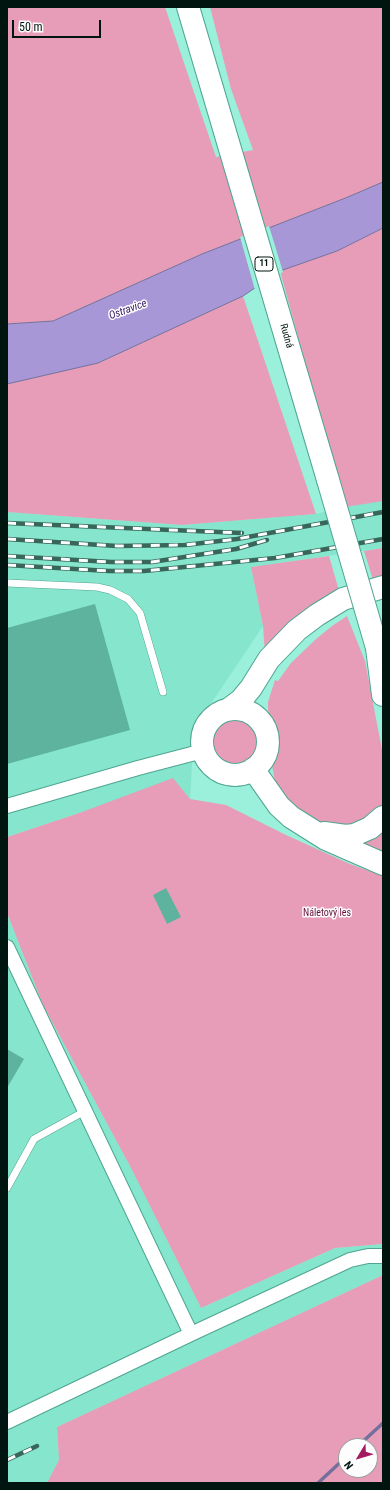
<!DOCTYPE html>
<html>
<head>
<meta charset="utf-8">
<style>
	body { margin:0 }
	#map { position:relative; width:390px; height:1490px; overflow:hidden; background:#9af0da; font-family:"Roboto Condensed",sans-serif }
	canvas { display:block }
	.frame { position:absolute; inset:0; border:8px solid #00150f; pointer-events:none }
	.north { position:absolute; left:338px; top:1438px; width:40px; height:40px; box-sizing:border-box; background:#fdfdfd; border:1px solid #98a09e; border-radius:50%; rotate:232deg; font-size:11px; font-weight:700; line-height:16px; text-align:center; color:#00150f }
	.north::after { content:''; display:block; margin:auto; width:14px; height:18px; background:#a41a61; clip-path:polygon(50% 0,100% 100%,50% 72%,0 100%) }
	.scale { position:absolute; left:12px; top:20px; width:89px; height:18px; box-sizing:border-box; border:2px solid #00150f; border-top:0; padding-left:5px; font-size:12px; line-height:14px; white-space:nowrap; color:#00150f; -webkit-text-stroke:3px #fdfdfd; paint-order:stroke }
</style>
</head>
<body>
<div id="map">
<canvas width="390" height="1490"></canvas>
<div class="frame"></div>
<div class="north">N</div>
<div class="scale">50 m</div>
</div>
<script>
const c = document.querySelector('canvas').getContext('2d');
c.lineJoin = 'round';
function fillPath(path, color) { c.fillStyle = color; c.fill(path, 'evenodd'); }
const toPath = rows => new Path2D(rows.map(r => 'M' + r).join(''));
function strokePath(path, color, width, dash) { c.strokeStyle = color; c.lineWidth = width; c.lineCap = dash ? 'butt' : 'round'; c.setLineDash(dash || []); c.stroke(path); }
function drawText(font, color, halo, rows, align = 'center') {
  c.font = font + ' "Roboto Condensed",sans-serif'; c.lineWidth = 3; c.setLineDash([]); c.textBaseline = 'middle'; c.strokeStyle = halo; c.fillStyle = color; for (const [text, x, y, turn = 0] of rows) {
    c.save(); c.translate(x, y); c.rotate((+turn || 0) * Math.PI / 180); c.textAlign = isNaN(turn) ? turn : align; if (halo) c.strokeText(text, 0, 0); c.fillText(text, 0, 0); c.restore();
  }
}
fillPath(toPath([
	[383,501,383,548,251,567,263,626,194,729,190,799,82,812,7,837,7,512,182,525,316,514,356,504],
	[7,913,43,1005,131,1168,201,1308,335,1248,383,1244,383,1275,57,1427,59,1460,47,1483,7,1483]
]), '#85e5cd');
fillPath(toPath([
	[7,7,165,7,216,157,253,150,231,89,210,7,383,7,383,182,348,197,202,254,53,321,7,324],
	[383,228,383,501,345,507,280,271,337,251],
	[243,296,316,514,182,525,7,512,7,384,98,363],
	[383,548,383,580,374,583,364,551],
	[329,556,340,594,265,655,263,626,251,567],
	[347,616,365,661,383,755,383,806,363,824,331,827,311,820,287,801,275,782,272,765,277,736,268,710,268,702,275,680,278,681,291,663,316,639,332,626],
	'210 741a24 24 0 1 1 48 0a24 24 0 1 1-48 0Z',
	[173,778,190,799,226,805,286,835,350,864,383,876,383,1244,335,1248,201,1308,131,1168,43,1005,7,913,7,837,82,812],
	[383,825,383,859,345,843],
	[383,1275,383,1483,47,1483,59,1460,57,1427],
	[346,1446,370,1446,370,1470,346,1470]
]), '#e79db8');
const water = toPath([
	[383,182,383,228,337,251,280,271,243,296,98,363,7,384,7,324,53,321,202,254,348,197,383,182]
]);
fillPath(water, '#a797d7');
strokePath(water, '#75709b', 1);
fillPath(toPath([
	[269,226,283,272,255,290,240,237]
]), '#9af0da');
strokePath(toPath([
	[358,1446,383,1423],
	[318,1483,346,1457]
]), '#75709b', 3.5);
fillPath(toPath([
	[95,604,130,730,7,764,7,628],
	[166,888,181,917,167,924,153,895],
	[7,1049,24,1059,7,1088]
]), '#5db39e');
const lane = toPath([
	[7,583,97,587,110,590,128,599,140,613,163,692],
	[7,1188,34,1139,85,1111]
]);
const street = toPath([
	[7,806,138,768,203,751],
	[7,947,191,1334,350,1260,368,1256,383,1256],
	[7,1422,191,1334]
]);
const primary = toPath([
	[188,7,328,480],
	[377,648,383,695],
	'202 742a33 33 0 1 1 66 0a33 33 0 1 1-66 0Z',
	[229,709,241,700,251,688,269,659,297,630,317,615,343,599,383,587],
	[253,769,279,806,291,817,326,839,383,864],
	[324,833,346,836,354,835,370,828,383,817]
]);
strokePath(lane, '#4fa591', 8);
strokePath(street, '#4fa591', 16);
strokePath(primary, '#4fa591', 24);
strokePath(lane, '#fff', 7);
strokePath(street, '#fff', 14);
strokePath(primary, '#fff', 22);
const rail = toPath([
	[7,523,242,533],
	[7,539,117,546,185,545,237,539,383,512],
	[7,556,111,562,152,562,236,549,267,540],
	[7,565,109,571,144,571,275,558,383,539],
	[7,1460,37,1446]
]);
strokePath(rail, '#39665a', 4.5);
strokePath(rail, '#fdfdfd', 3, [9]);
const primaryBridge = toPath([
	[328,480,377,648]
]);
strokePath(primaryBridge, '#4fa591', 24, []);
strokePath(primaryBridge, '#fff', 22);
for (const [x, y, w] of [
	[264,264,18]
]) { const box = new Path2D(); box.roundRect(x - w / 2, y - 7, w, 14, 3); c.fillStyle = '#fdfdfd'; c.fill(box); strokePath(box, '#00150f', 1); }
drawText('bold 9px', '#00150f', null, [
	["11",264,264]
]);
drawText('10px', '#00150f', '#fdfdfd', [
	["Rudná",286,336,74]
]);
drawText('10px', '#68123d', '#fdfdfd', [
	["Náletový les",327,913]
]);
drawText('italic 11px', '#351763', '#fdfdfd', [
	["Ostravice",128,310,-20]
]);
</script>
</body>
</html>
